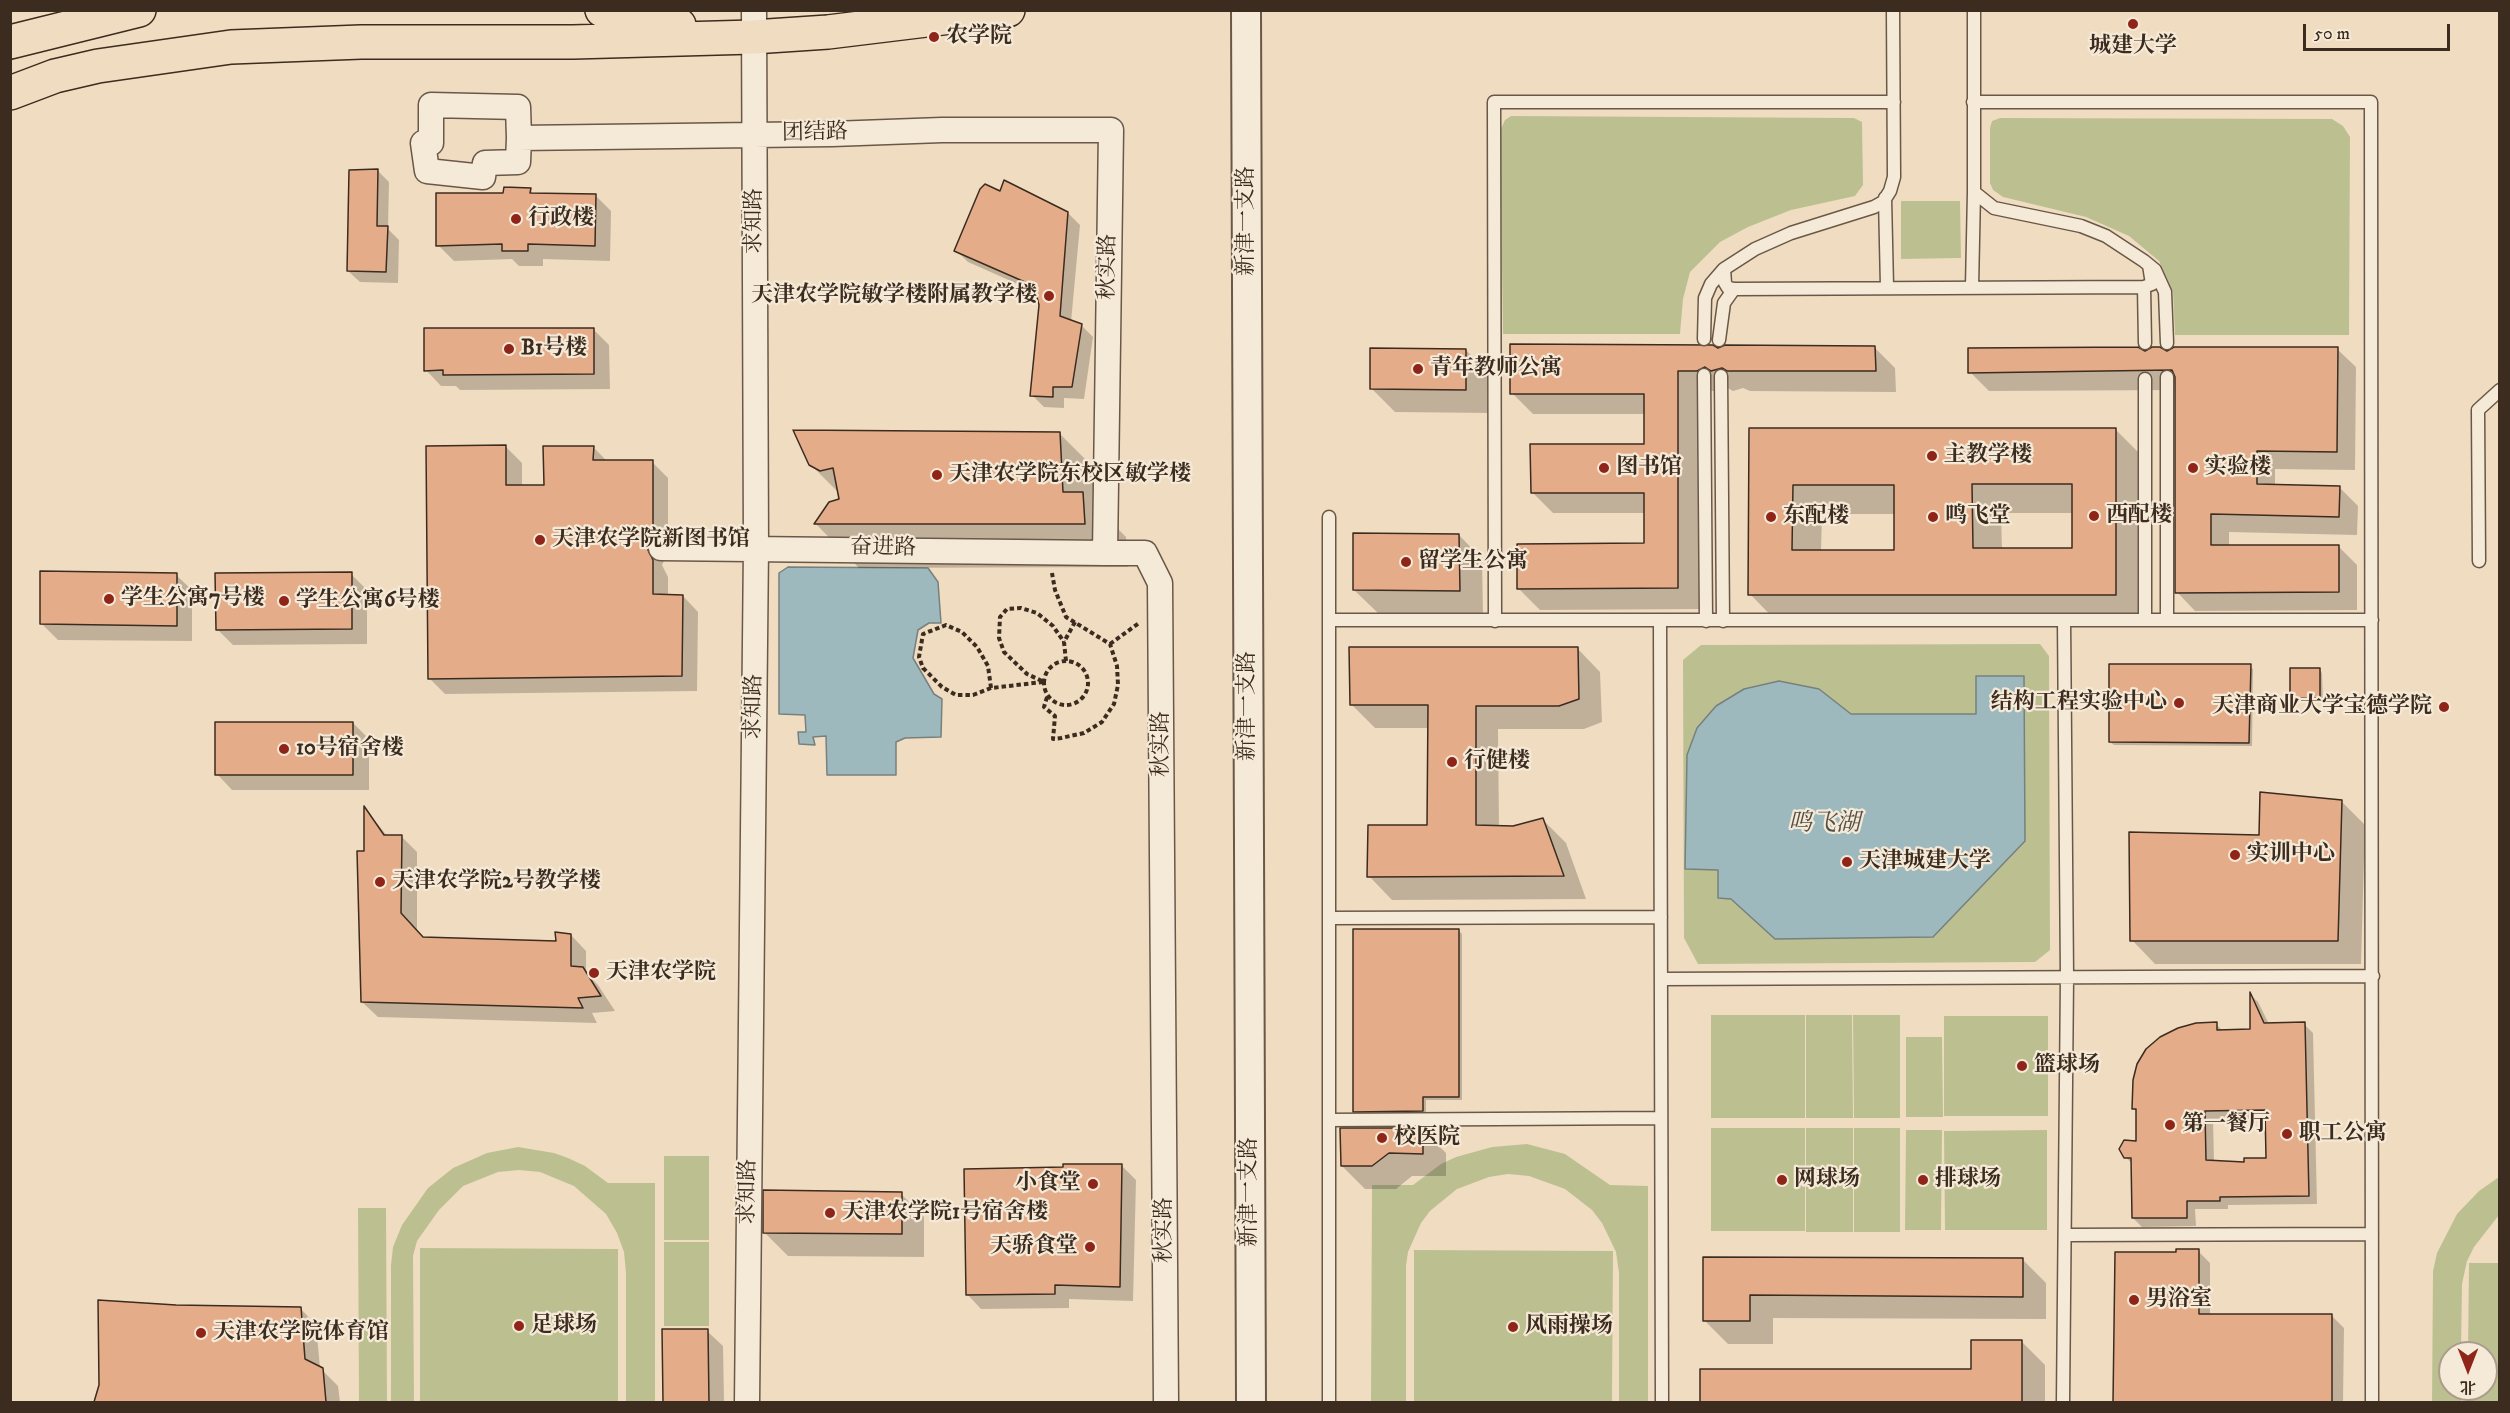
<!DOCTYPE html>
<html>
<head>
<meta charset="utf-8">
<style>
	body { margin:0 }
	#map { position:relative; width:2510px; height:1413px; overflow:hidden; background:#f0ddc1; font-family:"IM FELL DW Pica","Noto Serif SC",serif }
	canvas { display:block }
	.frame { position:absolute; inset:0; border:12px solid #3c2b1f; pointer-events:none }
	.north { position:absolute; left:2438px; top:1341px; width:60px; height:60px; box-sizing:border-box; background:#f5e9d7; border:2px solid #ab9d8d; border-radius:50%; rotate:180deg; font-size:16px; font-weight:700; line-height:24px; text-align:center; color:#3c2b1f }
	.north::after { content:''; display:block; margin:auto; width:21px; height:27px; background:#8f2418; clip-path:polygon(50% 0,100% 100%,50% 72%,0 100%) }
	.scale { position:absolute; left:2303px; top:24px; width:147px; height:27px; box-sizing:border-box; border:3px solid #3c2b1f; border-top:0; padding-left:8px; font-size:18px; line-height:21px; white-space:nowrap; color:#3c2b1f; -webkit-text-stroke:4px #f5e9d7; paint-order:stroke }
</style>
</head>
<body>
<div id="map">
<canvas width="2510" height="1413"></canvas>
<div class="frame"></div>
<div class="north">北</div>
<div class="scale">50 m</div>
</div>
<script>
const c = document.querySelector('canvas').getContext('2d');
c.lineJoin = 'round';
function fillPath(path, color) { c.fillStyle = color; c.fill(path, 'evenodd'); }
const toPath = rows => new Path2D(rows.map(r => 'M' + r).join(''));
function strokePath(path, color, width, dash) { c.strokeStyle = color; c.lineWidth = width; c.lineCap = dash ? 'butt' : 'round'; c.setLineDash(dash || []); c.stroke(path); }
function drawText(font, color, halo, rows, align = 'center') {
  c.font = font + ' "IM FELL DW Pica","Noto Serif SC",serif'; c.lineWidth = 4.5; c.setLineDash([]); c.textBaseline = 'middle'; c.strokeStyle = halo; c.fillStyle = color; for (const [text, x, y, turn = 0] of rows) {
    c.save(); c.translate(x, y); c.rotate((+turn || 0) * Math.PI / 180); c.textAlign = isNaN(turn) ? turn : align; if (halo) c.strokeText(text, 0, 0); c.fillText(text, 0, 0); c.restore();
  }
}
fillPath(toPath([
	[1511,116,1854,118,1862,122,1863,185,1855,196,1791,210,1748,227,1720,242,1690,272,1683,299,1680,334,1503,334,1500,131,1505,120],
	[2000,118,2332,119,2343,126,2350,137,2349,335,2175,335,2173,292,2159,261,2129,236,2086,217,2003,197,1993,190,1990,183,1990,128,1992,121],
	[1901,201,1960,201,1961,258,1901,259],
	[2040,644,2049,656,2050,950,2035,962,1698,964,1684,938,1683,660,1701,645],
	[1711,1015,1805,1015,1805,1118,1711,1118],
	[1806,1015,1852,1015,1853,1118,1806,1118],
	[1853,1015,1900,1015,1900,1118,1854,1118],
	[1944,1016,2048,1016,2048,1116,1944,1116],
	[1906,1037,1942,1037,1943,1117,1906,1117],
	[1711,1128,1805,1128,1805,1231,1711,1231],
	[1806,1128,1853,1128,1853,1232,1806,1232],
	[1854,1128,1900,1128,1900,1232,1854,1232],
	[1906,1130,1942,1130,1941,1230,1905,1230],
	[2047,1130,2047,1230,1945,1230,1944,1131],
	[1527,1144,1565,1154,1610,1185,1648,1186,1648,1402,1619,1402,1619,1273,1616,1252,1602,1223,1592,1210,1565,1189,1529,1176,1508,1174,1489,1177,1457,1189,1430,1211,1421,1223,1408,1252,1406,1266,1406,1402,1371,1402,1372,1185,1413,1185,1441,1164,1456,1157,1492,1147],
	[518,1147,554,1153,568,1158,585,1166,608,1183,655,1183,655,1402,626,1402,626,1273,624,1252,617,1233,606,1214,574,1186,540,1172,519,1170,498,1172,463,1186,439,1210,417,1241,413,1256,414,1402,391,1402,391,1265,393,1247,402,1225,428,1188,453,1168,487,1153],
	[664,1156,709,1156,709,1240,664,1240],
	[2499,1177,2499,1215,2474,1247,2467,1261,2462,1284,2461,1353,2450,1353,2450,1389,2461,1389,2461,1402,2432,1402,2433,1271,2437,1253,2457,1214,2479,1191],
	[358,1208,386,1208,387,1402,359,1402],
	[664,1242,709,1242,709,1326,664,1326],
	[420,1248,618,1249,618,1402,420,1402],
	[1414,1250,1613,1251,1612,1402,1414,1402],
	[2469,1263,2499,1263,2499,1402,2468,1402,2468,1389,2486,1389,2486,1353,2468,1353]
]), '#bcc091');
const water = toPath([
	[788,567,928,568,938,582,941,623,929,623,918,630,913,658,934,694,942,699,941,737,905,738,896,742,896,775,827,775,826,736,813,737,815,745,799,744,798,732,806,732,805,715,779,714,779,573,788,567],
	[1976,676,2024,676,2025,841,1933,937,1775,939,1731,899,1718,898,1718,870,1685,869,1687,755,1697,728,1716,706,1744,689,1779,681,1819,689,1851,714,1976,714,1976,676]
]);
fillPath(water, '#9eb9bd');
strokePath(water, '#77807e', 1.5);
fillPath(toPath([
	[378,171,389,182,388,229,399,240,398,283,360,282,348,271],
	[530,190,535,195,595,195,611,211,610,261,543,259,543,266,519,266,512,259,454,261,438,245,504,194],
	[1001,193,1068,213,1080,225,1071,322,1081,325,1093,337,1084,399,1064,398,1064,408,1044,407,1032,395,1041,305,1038,293,968,262,956,250],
	[593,329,609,345,610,389,460,390,456,386,441,386,426,370],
	[1874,347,1895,368,1896,392,1750,391,1743,388,1733,391,1726,387,1718,391,1698,391,1699,609,1540,610,1519,589,1646,545,1645,513,1553,513,1532,492,1645,445,1645,414,1533,414,1512,393,1718,350],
	[2337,349,2356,367,2355,470,2275,469,2275,486,2339,487,2358,506,2357,535,2229,532,2229,547,2338,546,2357,565,2357,610,2195,611,2177,592,2176,390,1989,391,1970,372,2144,353],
	[1466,350,1489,374,1489,413,1395,412,1371,388],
	[1750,429,2115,429,2145,459,2144,624,1779,624,1750,594],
	[2001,513,2074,513,2074,550,2002,550],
	[1822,514,1895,514,1896,552,1821,551],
	[1059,433,1103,477,1105,516,1126,537,1128,567,859,568,816,524,830,504,841,500,840,494,810,464],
	[506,447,522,463,522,487,545,487,594,448,608,462,652,462,668,478,668,553,662,565,668,577,668,596,683,596,698,612,697,691,445,694,429,678],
	[1459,535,1482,559,1483,614,1378,613,1354,590],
	[351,574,367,590,367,644,233,645,217,629],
	[176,575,192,590,192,641,58,640,42,624],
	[1577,648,1600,672,1602,722,1584,729,1498,729,1499,827,1513,828,1542,819,1566,843,1586,899,1392,900,1369,876,1428,826,1429,728,1375,728,1352,705],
	[2250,666,2253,669,2252,746,2114,745,2110,742],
	[2319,669,2322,673,2323,701,2295,701,2292,698],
	[353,723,369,739,369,790,232,790,217,774],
	[2341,801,2365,825,2361,964,2155,964,2132,940,2260,837],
	[366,810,388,837,402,837,417,852,417,930,424,939,557,943,571,935,586,951,586,973,598,985,615,1011,592,1013,597,1023,378,1017,362,1002],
	[1458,930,1462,934,1462,1100,1426,1100,1426,1114,1358,1114,1354,1111],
	[2251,995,2258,1002,2269,1024,2304,1024,2313,1033,2317,1204,2228,1205,2228,1209,2195,1209,2196,1226,2142,1227,2133,1218,2133,1164,2125,1157,2137,1142,2137,1112,2133,1108,2216,1024,2223,1031,2251,1031],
	[2213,1119,2267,1119,2268,1160,2245,1163,2214,1162],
	[1422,1129,1446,1153,1446,1176,1412,1176,1396,1189,1365,1189,1342,1166],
	[1122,1166,1136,1180,1133,1301,1069,1299,1069,1308,981,1309,967,1294],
	[901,1194,924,1217,924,1257,788,1256,765,1233],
	[2198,1251,2210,1263,2210,1316,2332,1316,2344,1328,2343,1402,2116,1402,2116,1254,2177,1254],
	[1704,1259,2023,1260,2046,1283,2046,1319,1773,1318,1773,1344,1728,1344,1704,1320],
	[176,1307,301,1309,316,1325,320,1368,338,1386,340,1402,96,1402,100,1385],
	[664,1331,707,1331,723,1346,724,1402,664,1402],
	[2021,1341,2045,1365,2045,1402,1701,1402,1701,1370,1972,1370]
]), '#0003');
const building = toPath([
	[378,169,377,226,388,226,386,272,347,271,349,170,378,169],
	[1004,180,1068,212,1060,316,1082,324,1072,387,1053,387,1053,397,1030,396,1039,305,1034,286,954,251,980,189,985,184,1000,191,1004,180],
	[504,187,531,188,530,193,596,194,595,246,528,244,528,251,502,251,502,244,436,246,436,193,503,193,504,187],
	[424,328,594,328,594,374,443,375,443,370,424,371,424,328],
	[1510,344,1713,345,1718,348,1725,345,1875,346,1876,371,1727,371,1722,368,1711,371,1705,367,1697,371,1678,371,1678,588,1517,589,1517,544,1644,543,1644,493,1531,493,1530,444,1644,444,1644,394,1510,394,1510,344],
	[2138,347,2145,351,2152,347,2160,347,2167,351,2174,347,2338,347,2337,452,2257,451,2257,484,2340,486,2339,517,2211,514,2211,545,2339,545,2339,592,2175,593,2175,377,2172,370,1968,373,1968,348,2138,347],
	[1370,348,1466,349,1466,390,1370,389,1370,348],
	[1749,428,2116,428,2116,595,1748,595,1749,428],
	[1972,484,2072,484,2072,548,1973,548,1972,484],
	[1793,485,1894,485,1894,550,1792,550,1793,485],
	[793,430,1060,432,1063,492,1083,492,1085,524,814,524,829,502,839,499,833,468,820,471,809,465,793,430],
	[506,445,506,485,544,485,543,446,594,446,593,460,653,460,653,537,647,548,653,560,653,594,683,595,682,676,428,679,426,446,506,445],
	[1353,533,1459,534,1460,591,1353,590,1353,533],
	[40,571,177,573,177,626,40,624,40,571],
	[352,572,352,629,216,630,215,573,352,572],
	[1349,647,1578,647,1579,699,1559,706,1476,706,1476,825,1513,826,1543,818,1564,876,1367,877,1368,825,1427,825,1428,705,1350,705,1349,647],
	[2109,664,2251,664,2249,743,2109,742,2109,664],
	[2290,668,2320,668,2320,698,2290,698,2290,668],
	[215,722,353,722,353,775,215,775,215,722],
	[2260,792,2342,800,2338,941,2130,941,2129,832,2259,835,2260,792],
	[364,806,384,835,402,835,401,913,423,937,556,941,555,932,571,934,571,966,583,967,601,996,578,998,583,1008,361,1002,357,851,364,851,364,806],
	[1353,929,1459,929,1459,1097,1423,1097,1423,1111,1353,1112,1353,929],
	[2250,992,2264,1023,2305,1022,2309,1196,2220,1197,2220,1201,2187,1201,2187,1218,2132,1218,2131,1158,2124,1158,2119,1149,2124,1140,2136,1141,2136,1109,2132,1109,2133,1080,2137,1064,2146,1049,2160,1037,2178,1028,2196,1023,2217,1022,2217,1030,2250,1029,2250,992],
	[2265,1110,2266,1158,2244,1158,2244,1162,2206,1160,2205,1111,2265,1110],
	[1340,1128,1423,1128,1423,1154,1389,1153,1372,1166,1341,1166,1340,1128],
	[1063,1164,1122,1164,1120,1287,1055,1285,1055,1294,966,1295,964,1169,1063,1167,1063,1164],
	[763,1190,902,1192,902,1234,763,1233,763,1190],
	[2176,1249,2199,1249,2199,1314,2332,1314,2332,1402,2113,1402,2115,1252,2176,1252,2176,1249],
	[1703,1257,2023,1258,2023,1297,1750,1295,1750,1321,1703,1321,1703,1257],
	[98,1300,176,1305,301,1307,305,1359,323,1368,326,1402,94,1402,99,1385,98,1300],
	[662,1329,708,1329,709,1402,663,1402,662,1329],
	[1971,1340,2022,1340,2022,1402,1700,1402,1700,1369,1971,1369,1971,1340]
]);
fillPath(building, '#e4ac89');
strokePath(building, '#3c2b1f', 1.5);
const service = toPath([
	[1974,10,1974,192,1994,208,2081,226,2106,236,2144,261,2155,270,2165,292,2167,343],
	[1973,102,2371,102,2372,1402],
	[1885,198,1887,287],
	[1724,269,1725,283,1728,288,1734,289,2144,287,2152,284,2149,265],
	[1972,287,1974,192],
	[2144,287,2145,343],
	[1704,339,1705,298,1711,284,1724,269,1755,249,1791,233,1874,207,1883,202,1890,191,1894,177,1893,10],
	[1719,340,1724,303,1734,289],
	[1704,375,1706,621],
	[1721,376,1723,621],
	[2167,377,2167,620],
	[2145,379,2145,620],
	[1329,517,1329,1402],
	[2479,561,2478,410,2500,390],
	[1329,620,2372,620],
	[1495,621,1494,102,1894,102],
	[1660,621,1662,1402],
	[1329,918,1661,917],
	[1661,979,2373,976],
	[1329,1120,1661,1118],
	[2065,1235,2372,1234],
	[2063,1402,2067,977,2064,620]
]);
const minor = toPath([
	[519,138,518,162,485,163,483,177,427,171,423,143,431,143,431,105,518,107,519,138,832,134,942,130,1111,130,1105,553,1145,553,1160,583,1166,1402],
	[661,548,1105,553],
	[747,1402,756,547,754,10]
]);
const tertiary = toPath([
	[1246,10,1251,1402]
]);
const trunk = toPath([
	[602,10,679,25],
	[10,42,139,10],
	[10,93,55,76,98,66,231,47,361,42,573,42,753,37,828,32,1008,10]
]);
strokePath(service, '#695848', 15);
strokePath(minor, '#695848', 27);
strokePath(tertiary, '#695848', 32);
strokePath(trunk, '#3c2b1f', 36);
strokePath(toPath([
	[1110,644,1139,623],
	[1066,661,1064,642,1075,622],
	'1044 683a22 22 0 1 1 44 0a22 22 0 1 1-44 0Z',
	[1042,681,1027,674,1004,652,999,638,1000,617,1007,609,1021,608,1037,613,1053,626,1064,642],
	[991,688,988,666,977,647,962,632,946,625,923,634,919,657,923,668,942,687,956,695,973,695,991,688,1043,682],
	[1047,697,1044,707,1055,716,1053,739,1061,738,1084,733,1102,722,1114,704,1118,685,1117,666,1110,644,1066,617,1055,590,1052,573]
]), '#3c2b1f', 4, [4.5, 3]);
strokePath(service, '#f5e9d7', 12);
strokePath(minor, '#f5e9d7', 24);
strokePath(tertiary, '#f5e9d7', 28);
strokePath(trunk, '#f0ddc1', 33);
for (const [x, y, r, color] of [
	[2133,24,6,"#8f2418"],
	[934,37,6,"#8f2418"],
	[516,219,6,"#8f2418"],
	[1049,296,6,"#8f2418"],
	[509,349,6,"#8f2418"],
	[1418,369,6,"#8f2418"],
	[1932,456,6,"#8f2418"],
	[1604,468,6,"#8f2418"],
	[2193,468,6,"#8f2418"],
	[937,475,6,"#8f2418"],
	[2094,516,6,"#8f2418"],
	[1771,517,6,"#8f2418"],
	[1933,517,6,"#8f2418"],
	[540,540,6,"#8f2418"],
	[1406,562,6,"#8f2418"],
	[109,599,6,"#8f2418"],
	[284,601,6,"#8f2418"],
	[2179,703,6,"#8f2418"],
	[2444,707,6,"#8f2418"],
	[284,749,6,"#8f2418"],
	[1452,762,6,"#8f2418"],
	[2235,855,6,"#8f2418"],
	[1847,862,6,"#8f2418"],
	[380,882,6,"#8f2418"],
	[594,973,6,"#8f2418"],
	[2022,1066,6,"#8f2418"],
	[2170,1125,6,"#8f2418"],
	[2287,1134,6,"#8f2418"],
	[1382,1138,6,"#8f2418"],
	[1782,1180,6,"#8f2418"],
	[1923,1180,6,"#8f2418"],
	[1093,1184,6,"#8f2418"],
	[830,1213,6,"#8f2418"],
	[1090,1247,6,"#8f2418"],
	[2134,1300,6,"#8f2418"],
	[519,1326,6,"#8f2418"],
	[1513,1327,6,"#8f2418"],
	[201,1333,6,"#8f2418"]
]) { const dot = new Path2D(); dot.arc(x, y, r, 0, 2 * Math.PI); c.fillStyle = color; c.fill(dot); strokePath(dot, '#f5e9d7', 2); }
drawText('bold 22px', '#3c2b1f', '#f5e9d7', [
	["农学院",946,37],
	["城建大学",2133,47,"center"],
	["行政楼",528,219],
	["天津农学院敏学楼附属教学楼",1037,296,"right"],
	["B1号楼",521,349],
	["青年教师公寓",1430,369],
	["主教学楼",1944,456],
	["图书馆",1616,468],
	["实验楼",2205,468],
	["天津农学院东校区敏学楼",949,475],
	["西配楼",2106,516],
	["东配楼",1783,517],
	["鸣飞堂",1945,517],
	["天津农学院新图书馆",552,540],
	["留学生公寓",1418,562],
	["学生公寓7号楼",121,599],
	["学生公寓6号楼",296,601],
	["结构工程实验中心",2167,703,"right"],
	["天津商业大学宝德学院",2432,707,"right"],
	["10号宿舍楼",296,749],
	["行健楼",1464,762],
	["实训中心",2247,855],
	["天津城建大学",1859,862],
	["天津农学院2号教学楼",392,882],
	["天津农学院",606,973],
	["篮球场",2034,1066],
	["第一餐厅",2182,1125],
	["职工公寓",2299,1134],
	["校医院",1394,1138],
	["网球场",1794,1180],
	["排球场",1935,1180],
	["小食堂",1081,1184,"right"],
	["天津农学院1号宿舍楼",842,1213],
	["天骄食堂",1078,1247,"right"],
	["男浴室",2146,1300],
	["足球场",531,1326],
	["风雨操场",1525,1327],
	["天津农学院体育馆",213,1333]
], 'left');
drawText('22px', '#3c2b1f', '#f5e9d7', [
	["团结路",815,134,-1],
	["求知路",755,221,-90],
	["新津一支路",1247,221,-90],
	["秋实路",1109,267,-89],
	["奋进路",883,549,1],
	["新津一支路",1248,706,-90],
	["求知路",755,707,-89],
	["秋实路",1162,744,-90],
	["求知路",749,1192,-89],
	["新津一支路",1250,1192,-90],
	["秋实路",1165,1230,-90]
]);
drawText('italic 24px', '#544e46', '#f5e9d7', [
	["鸣飞湖",1824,825]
]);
</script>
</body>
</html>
